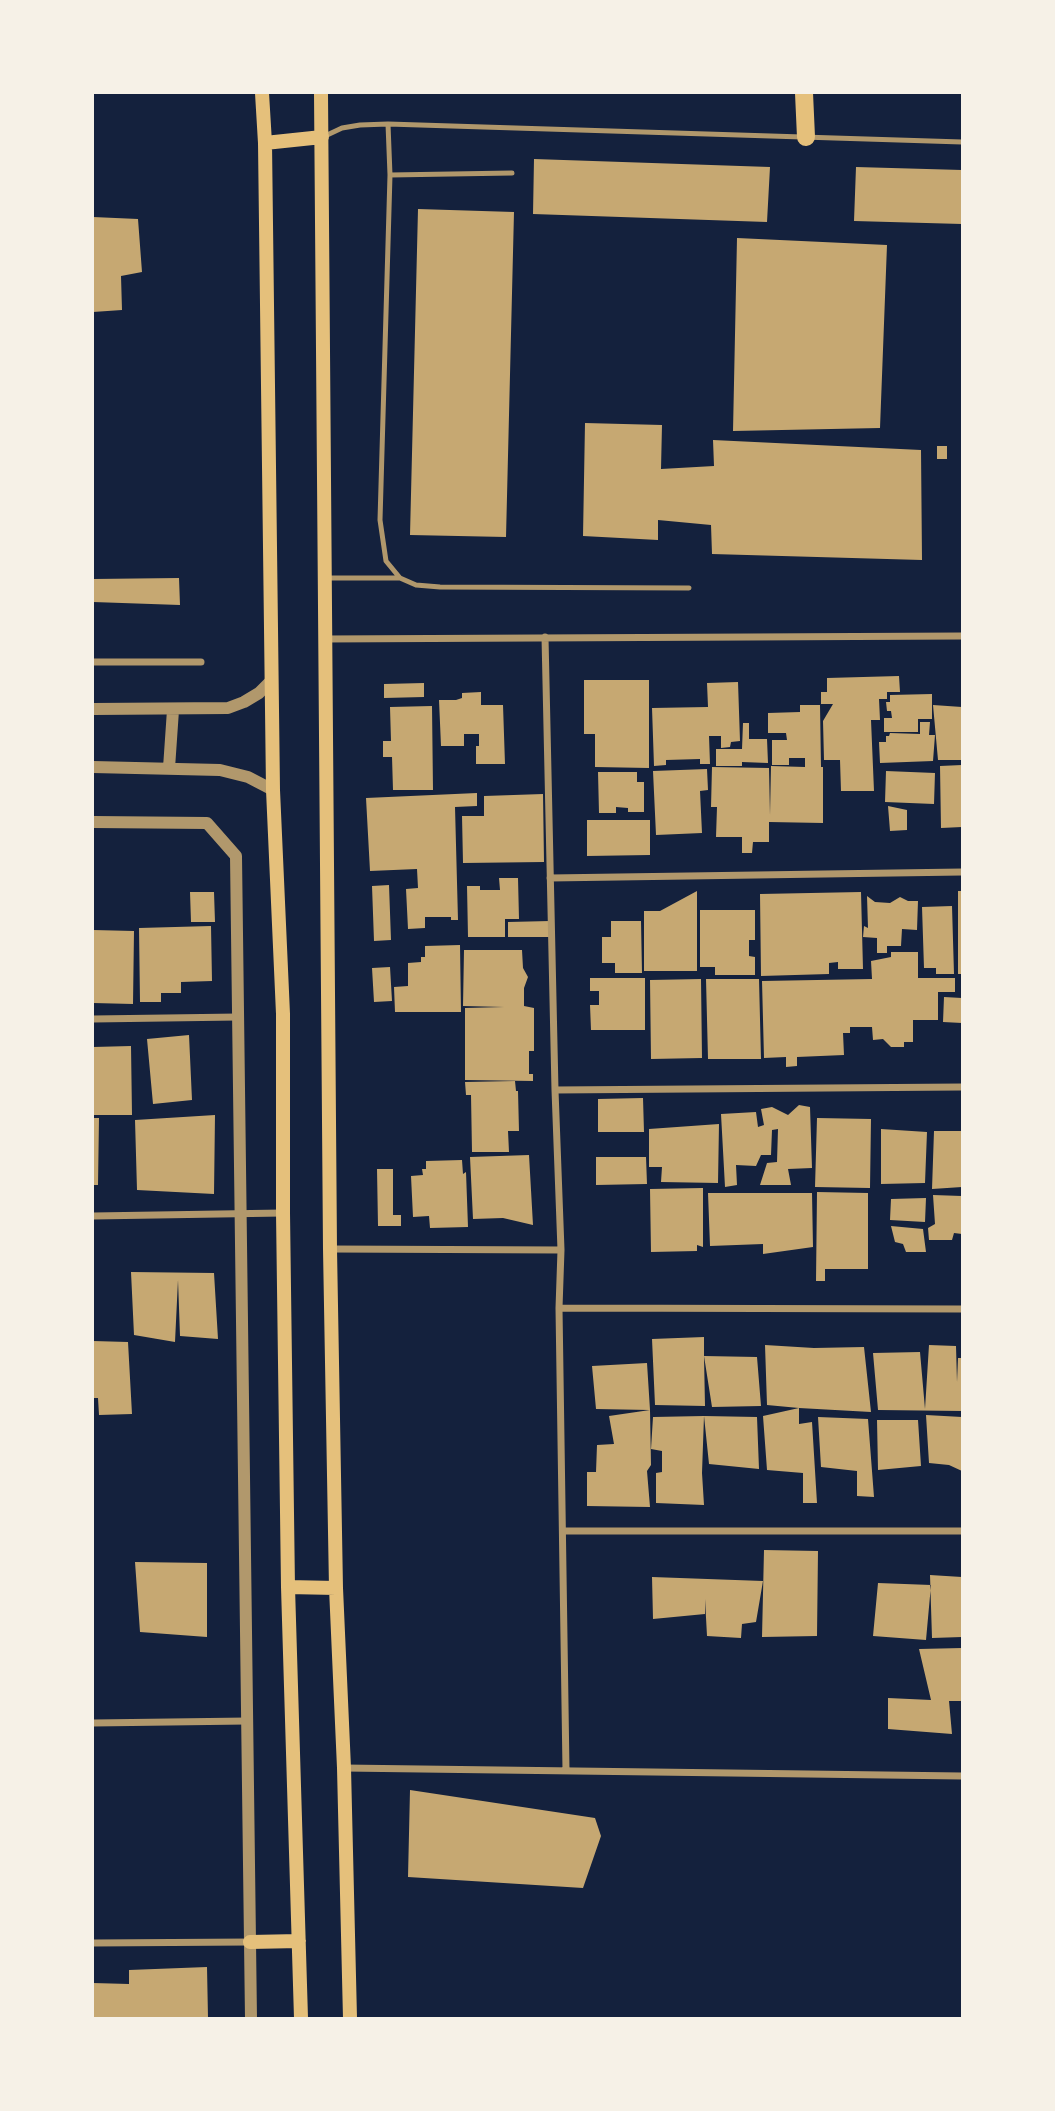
<!DOCTYPE html>
<html>
<head>
<meta charset="utf-8">
<style>
	body { margin:0 }
	#map { position:relative; width:1055px; height:2111px; overflow:hidden; background:#14213d; font-family:Merriweather,serif }
	canvas { display:block }
	.frame { position:absolute; inset:0; border:94px solid #f6f1e7; pointer-events:none }
</style>
</head>
<body>
<div id="map">
<canvas width="1055" height="2111"></canvas>
<div class="frame"></div>
</div>
<script>
const c = document.querySelector('canvas').getContext('2d');
c.lineJoin = 'round';
function fillPath(path, color) { c.fillStyle = color; c.fill(path, 'evenodd'); }
const toPath = rows => new Path2D(rows.map(r => 'M' + r).join(''));
function strokePath(path, color, width, dash) { c.strokeStyle = color; c.lineWidth = width; c.lineCap = dash ? 'butt' : 'round'; c.setLineDash(dash || []); c.stroke(path); }
fillPath(toPath([
	[534,159,770,167,767,222,533,214],
	[856,167,962,170,962,224,854,221],
	[418,209,514,212,506,537,410,535],
	[93,217,138,219,142,272,121,276,122,310,93,312],
	[737,238,887,245,880,428,733,431],
	[585,423,662,425,661,469,714,466,713,440,921,450,922,560,712,554,711,525,658,520,658,540,583,536],
	[937,446,947,446,947,459,937,459],
	[179,578,180,605,93,602,93,579],
	[899,676,900,692,887,692,887,699,879,699,880,720,871,720,874,791,841,791,840,760,824,760,823,721,833,704,821,704,821,692,827,692,827,678],
	[584,680,649,680,649,768,595,767,595,734,584,734],
	[738,682,740,741,731,742,730,747,721,748,721,736,709,736,710,764,700,764,700,759,666,760,666,765,654,766,652,708,708,707,707,683],
	[424,683,424,697,384,698,384,684],
	[481,692,481,705,503,705,505,764,476,764,476,746,479,746,479,734,464,734,464,746,441,746,439,700,456,700,462,698,462,693],
	[932,694,932,719,918,719,918,732,884,732,884,718,892,718,891,711,887,711,886,702,890,702,890,695],
	[800,705,820,705,821,767,823,767,823,823,769,822,769,842,753,842,752,853,742,853,742,837,716,837,717,807,711,807,712,767,769,768,770,815,771,766,805,767,805,758,789,758,789,765,772,765,772,740,787,740,786,733,768,733,768,713,800,712],
	[933,705,962,707,962,760,938,760],
	[432,706,433,790,393,790,392,757,383,757,383,741,391,741,390,707],
	[920,722,930,722,929,735,935,735,933,761,880,763,879,742,886,742,886,736,889,736,890,733,920,734],
	[743,723,749,723,749,739,767,739,768,763,742,762,742,766,716,766,716,749,742,749],
	[962,765,962,827,941,828,940,766],
	[707,769,708,790,700,791,702,833,656,835,653,771],
	[886,771,935,773,934,804,885,802],
	[598,772,637,772,637,782,644,782,644,812,628,812,628,808,616,807,616,813,599,813],
	[477,793,477,806,455,807,458,920,451,920,451,917,425,917,425,928,408,929,406,889,418,888,417,869,370,871,366,798],
	[543,794,544,862,463,863,462,816,484,816,484,796],
	[888,806,907,810,907,830,890,831],
	[587,820,650,820,650,855,587,856],
	[499,878,518,878,519,919,505,919,505,937,468,937,467,886,480,886,480,890,500,890],
	[389,885,391,940,374,941,372,886],
	[697,891,697,971,644,971,644,911,660,911],
	[958,891,962,891,962,974,958,974],
	[190,892,214,892,215,922,191,922],
	[861,892,863,969,838,969,838,962,829,963,829,974,761,976,760,894],
	[867,896,875,902,890,903,900,897,908,901,918,901,917,930,902,929,901,946,887,946,887,953,877,953,877,938,863,937,864,926,868,928],
	[952,906,954,974,936,974,936,968,924,968,922,907],
	[700,910,755,910,755,940,749,940,749,956,755,957,755,975,715,975,715,967,700,967],
	[550,921,550,937,508,937,508,922],
	[611,921,641,921,642,973,615,973,615,963,602,963,602,937,611,937],
	[211,926,212,981,181,982,181,993,161,993,161,1002,140,1002,139,928],
	[93,930,134,931,133,1004,93,1003],
	[460,945,461,1012,395,1012,394,987,408,986,408,963,421,962,421,957,425,957,425,946],
	[464,950,522,950,523,968,528,977,524,988,524,1006,534,1008,534,1051,529,1051,529,1074,533,1074,533,1081,465,1080,465,1008,504,1007,463,1006],
	[891,952,918,952,918,978,955,978,955,992,938,992,938,1020,913,1020,913,1042,904,1042,904,1047,891,1047,883,1039,873,1040,872,1027,850,1027,850,1033,843,1033,844,1055,797,1057,797,1066,786,1067,786,1057,764,1058,762,981,872,979,871,961,891,957],
	[390,967,392,1001,374,1002,372,968],
	[590,978,645,978,645,1030,591,1030,590,1005,599,1005,599,991,590,991],
	[701,979,702,1058,651,1059,650,980],
	[706,979,759,979,761,1059,708,1059],
	[944,997,962,998,962,1023,943,1022],
	[189,1035,192,1100,153,1104,147,1039],
	[131,1046,132,1115,93,1115,93,1047],
	[515,1081,516,1091,518,1091,519,1131,508,1131,509,1152,472,1152,471,1095,466,1095,465,1082],
	[643,1098,644,1132,598,1132,598,1099],
	[799,1105,810,1107,812,1168,788,1169,791,1185,760,1185,767,1163,777,1162,778,1129,772,1130,771,1155,761,1155,756,1166,736,1165,737,1185,725,1187,721,1114,756,1112,758,1127,764,1125,761,1109,772,1107,788,1115],
	[215,1115,214,1194,137,1190,135,1120],
	[93,1118,99,1118,98,1185,93,1185],
	[817,1118,871,1119,870,1188,815,1187],
	[719,1124,718,1183,661,1182,662,1167,649,1167,649,1129],
	[881,1129,927,1132,925,1183,881,1184],
	[934,1131,962,1131,962,1187,932,1189],
	[529,1155,533,1225,503,1218,473,1219,470,1157],
	[596,1157,646,1157,647,1184,596,1185],
	[462,1160,463,1174,466,1172,468,1227,430,1228,429,1216,413,1217,411,1176,423,1175,422,1169,426,1169,426,1161],
	[377,1169,393,1169,393,1215,401,1215,401,1226,378,1226],
	[703,1188,703,1247,697,1245,697,1251,651,1252,650,1189],
	[817,1192,868,1193,868,1269,825,1269,825,1281,816,1281],
	[708,1193,812,1193,813,1247,763,1254,763,1244,710,1246],
	[933,1195,962,1196,962,1234,954,1233,952,1240,929,1240,928,1228,935,1224],
	[926,1198,925,1222,890,1220,891,1199],
	[891,1226,923,1229,926,1252,906,1252,903,1244,895,1242],
	[131,1272,214,1273,218,1339,180,1336,178,1280,175,1342,134,1335],
	[704,1337,704,1356,757,1357,761,1406,712,1407,704,1356,705,1406,655,1405,652,1339],
	[93,1341,128,1342,132,1414,99,1415,98,1398,93,1398],
	[765,1345,814,1348,864,1347,871,1412,799,1408,799,1424,812,1422,817,1503,803,1503,803,1473,767,1470,763,1416,799,1408,767,1405],
	[929,1345,956,1346,957,1382,958,1358,962,1358,962,1411,878,1410,873,1353,920,1352,925,1409],
	[647,1363,650,1410,596,1409,592,1366],
	[650,1410,651,1465,647,1471,650,1507,587,1506,587,1472,596,1472,597,1445,614,1444,609,1416],
	[926,1415,962,1417,962,1471,949,1465,929,1463],
	[704,1416,757,1417,759,1469,709,1464],
	[704,1416,702,1473,704,1505,656,1503,656,1473,662,1472,662,1451,651,1449,653,1417],
	[818,1417,868,1419,874,1497,857,1496,857,1471,821,1467],
	[877,1420,918,1420,921,1466,878,1470],
	[764,1550,818,1551,817,1636,762,1637],
	[135,1562,207,1563,207,1637,140,1632],
	[930,1575,962,1577,962,1637,932,1638],
	[652,1577,763,1581,756,1622,742,1624,741,1638,707,1636,705,1599,705,1614,653,1619],
	[878,1583,931,1585,926,1640,873,1636],
	[962,1648,962,1701,949,1701,952,1734,888,1729,888,1698,931,1700,919,1649],
	[410,1790,595,1818,601,1836,583,1888,408,1877],
	[207,1967,208,2018,93,2018,93,1983,129,1984,129,1970]
]), '#c6a872');
strokePath(toPath([
	[388,124,962,142],
	[325,136,342,128,360,125,388,124,390,175,380,520,386,561,400,578,416,585,440,587,689,588],
	[390,175,512,173],
	[326,578,400,578]
]), '#b1986c', 5);
strokePath(toPath([
	[545,637,555,1090,561,1250,559,1308,566,1770],
	[324,639,962,636],
	[93,662,201,662],
	[550,878,962,872],
	[93,1019,238,1017],
	[555,1090,962,1087],
	[93,1216,283,1213],
	[331,1249,561,1250],
	[559,1308,962,1309],
	[564,1531,962,1531],
	[93,1723,247,1721],
	[344,1768,962,1776],
	[93,1943,250,1942]
]), '#b1986c', 7);
strokePath(toPath([
	[93,709,228,708,244,702,259,693,271,681],
	[93,767,220,770,248,777,273,790],
	[169,768,173,710],
	[93,822,207,823,236,856,251,2018]
]), '#b1986c', 12);
strokePath(toPath([
	[262,93,265,143,273,790,283,1014,283,1213,288,1587,301,2018],
	[321,93,330,1249,336,1588,344,1768,350,2018],
	[265,143,322,137],
	[288,1587,336,1588],
	[250,1942,299,1941]
]), '#e5c07b', 14);
strokePath(toPath([
	[804,93,806,137]
]), '#e5c07b', 18);
</script>
</body>
</html>
